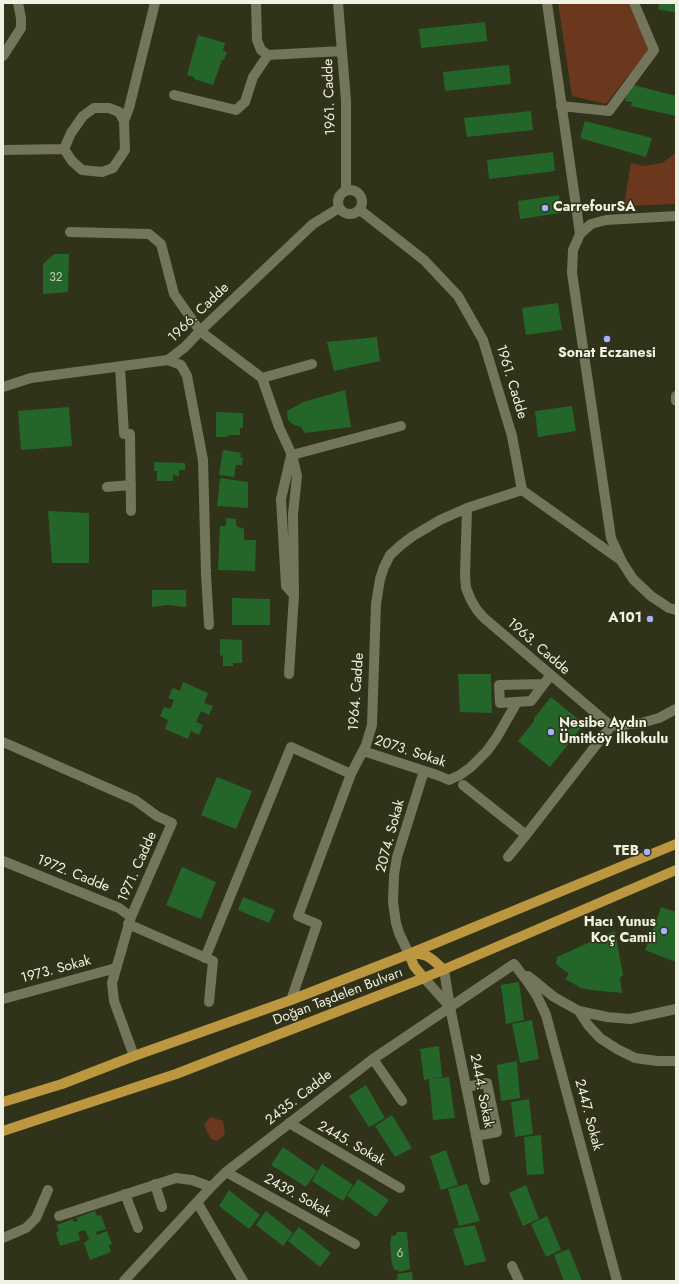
<!DOCTYPE html>
<html>
<head>
<meta charset="utf-8">
<style>
	body { margin:0 }
	#map { position:relative; width:679px; height:1284px; overflow:hidden; background:#303219; font-family:Jost,sans-serif }
	canvas { display:block }
	.frame { position:absolute; inset:0; border:4px solid #f0f1e2; pointer-events:none }
</style>
</head>
<body>
<div id="map">
<canvas width="679" height="1284"></canvas>
<div class="frame"></div>
</div>
<script>
const c = document.querySelector('canvas').getContext('2d');
c.lineJoin = 'round';
function fillPath(path, color) { c.fillStyle = color; c.fill(path, 'evenodd'); }
const toPath = rows => new Path2D(rows.map(r => 'M' + r).join(''));
function strokePath(path, color, width, dash) { c.strokeStyle = color; c.lineWidth = width; c.lineCap = dash ? 'butt' : 'round'; c.setLineDash(dash || []); c.stroke(path); }
function drawText(font, color, halo, rows, align = 'center') {
  c.font = font + ' Jost,sans-serif'; c.lineWidth = 3; c.setLineDash([]); c.textBaseline = 'middle'; c.strokeStyle = halo; c.fillStyle = color; for (const [text, x, y, turn = 0] of rows) {
    c.save(); c.translate(x, y); c.rotate((+turn || 0) * Math.PI / 180); c.textAlign = isNaN(turn) ? turn : align; if (halo) c.strokeText(text, 0, 0); c.fillText(text, 0, 0); c.restore();
  }
}
fillPath(toPath([
	[558,3,628,3,649,49,606,104,572,96],
	[676,153,676,204,624,206,631,163,644,166,662,163],
	[210,1117,223,1121,225,1134,217,1141,211,1139,204,1125]
]), '#6b381d');
fillPath(toPath([
	[659,3,676,3,676,13,658,9],
	[485,22,487,41,421,48,419,29],
	[198,35,225,43,223,51,227,52,224,60,222,60,213,85,194,79,194,77,187,75],
	[509,65,511,84,445,91,443,72],
	[630,84,676,96,676,116,631,106,632,102,625,101],
	[531,111,533,130,467,137,464,118],
	[585,121,652,138,646,157,580,138],
	[553,152,555,171,489,179,487,160],
	[559,195,561,213,520,219,518,201],
	[54,254,69,254,68,292,43,294,43,264],
	[558,303,562,330,526,335,522,308],
	[377,337,380,361,334,371,327,342],
	[345,390,351,427,305,433,301,427,294,425,288,420,287,411,303,402],
	[572,406,576,431,538,437,535,411],
	[69,407,72,446,21,450,18,411],
	[216,412,243,413,243,428,240,428,240,435,229,435,227,437,216,437],
	[223,450,241,453,240,457,243,458,242,465,236,465,234,477,219,475],
	[154,462,185,463,185,470,179,470,179,476,173,475,173,481,157,481,157,471,154,471],
	[220,478,248,482,248,508,217,506],
	[48,511,89,513,89,563,52,563],
	[226,518,236,519,236,526,244,529,244,540,256,540,255,571,218,570,220,526,226,526],
	[152,590,186,590,186,607,167,605,152,607],
	[232,598,270,599,270,625,232,625],
	[220,639,242,640,242,663,233,663,233,666,223,666,223,656,220,655],
	[458,674,491,674,492,713,460,712],
	[183,682,208,693,204,703,213,706,209,715,201,711,196,722,203,725,199,735,191,731,188,739,165,729,168,720,160,716,164,707,170,709,174,700,168,698,173,688,180,691],
	[551,697,584,724,550,767,518,741,534,721,534,718],
	[217,777,252,791,236,829,201,815],
	[182,867,216,882,201,919,166,905],
	[243,897,275,910,269,923,238,910],
	[661,907,676,912,676,962,645,950],
	[615,931,623,975,620,978,622,993,599,991,581,988,565,979,569,974,556,964,557,957],
	[519,982,524,1020,506,1024,501,985],
	[532,1020,539,1059,520,1063,512,1024],
	[439,1046,442,1077,431,1079,449,1077,455,1118,433,1120,429,1079,424,1080,420,1049],
	[517,1061,520,1098,501,1101,497,1065],
	[366,1085,385,1118,369,1127,349,1096],
	[529,1099,533,1134,515,1137,511,1102],
	[392,1115,412,1148,395,1157,375,1126],
	[541,1135,544,1174,527,1175,524,1137],
	[283,1147,317,1171,306,1187,271,1165],
	[446,1150,458,1185,441,1190,430,1156],
	[322,1164,353,1185,343,1201,312,1181],
	[358,1179,389,1200,376,1217,347,1196],
	[467,1184,480,1221,459,1226,448,1189],
	[526,1185,539,1219,523,1226,509,1193],
	[229,1190,260,1215,249,1229,219,1206],
	[95,1211,97,1216,101,1215,106,1229,96,1232,97,1235,107,1231,112,1244,109,1245,111,1252,90,1260,84,1243,89,1239,85,1230,78,1232,80,1240,60,1246,56,1233,59,1231,57,1225,73,1219,74,1222,78,1221,76,1218],
	[266,1211,293,1233,283,1246,256,1225],
	[547,1216,561,1250,546,1257,531,1224],
	[475,1225,486,1261,465,1266,453,1229],
	[299,1227,331,1253,320,1267,288,1241],
	[397,1232,407,1232,410,1269,399,1272,399,1270,394,1270,393,1265,392,1266,390,1242,391,1241,391,1236,396,1235],
	[569,1249,582,1281,564,1281,554,1255],
	[412,1272,413,1281,396,1281,396,1279,398,1278,397,1274]
]), '#24662a');
strokePath(toPath([
	[256,3,257,40,261,50,268,55,342,51],
	[338,3,346,101,346,190],
	[547,3,580,234,573,250,572,273,611,538,622,562,633,579,651,596,669,608,676,610],
	[3,56,21,28,21,18,18,3],
	[174,95,236,110,245,102,253,77,268,55],
	[561,106,609,111,654,50,634,3],
	[64,149,71,133,83,116,94,108,109,108,119,112,124,121],
	[3,150,64,149,72,161,82,170,102,172,113,168,125,150,124,121,129,108,155,3],
	'338 202a12 12 0 1 1 24 0a12 12 0 1 1-24 0Z',
	[360,210,424,260,458,296,483,340,512,436,522,490,622,561],
	[70,232,149,234,161,244,174,294,200,331,262,378,279,427,292,455,297,476,293,514,294,595,289,674],
	[580,234,591,224,606,220,676,216],
	[168,360,181,365,187,376,203,460,206,574,209,625],
	[120,367,124,434,130,434,131,511],
	[262,378,312,364],
	[3,387,31,378,168,360,185,347,200,331,313,224,339,208],
	[676,396,676,401],
	[292,455,401,426],
	[291,456,281,499,286,586,294,595],
	[107,487,131,485],
	[467,508,465,575,466,588,471,600,477,610,484,618,611,726,641,723,659,718,676,709],
	[544,684,499,685,500,703,531,701,550,676],
	[3,742,135,800,157,816,172,823,131,917,112,983,114,1001,134,1056],
	[363,751,437,775,449,780,460,775,471,767,487,751,497,737,517,702],
	[463,785,526,835,611,726],
	[508,857,526,835],
	[3,861,119,908,131,917],
	[128,924,213,961,209,1002],
	[409,954,399,933,396,923,393,902,394,875,397,857,424,771],
	[205,958,291,747,351,774],
	[514,964,527,981,537,996,546,1015,617,1281],
	[444,970,450,1007,485,1180],
	[528,976,554,997,579,1011,607,1017,630,1019,676,1009],
	[424,978,450,1007],
	[3,999,116,968],
	[291,1000,317,924,298,916,351,774,366,745,372,725,376,604,380,579,384,567,390,555,401,545,413,536,440,520,467,508,522,490],
	[579,1011,588,1025,600,1038,617,1049,635,1058,657,1061,676,1061],
	[373,1059,402,1101],
	[466,1087,487,1083,497,1132,476,1136],
	[289,1123,400,1188],
	[226,1172,355,1244],
	[155,1184,162,1207],
	[125,1194,138,1228],
	[197,1202,243,1281],
	[59,1216,176,1178,192,1180,211,1187],
	[3,1238,26,1228,36,1218,48,1190],
	[512,1266,519,1281],
	[124,1281,211,1187,226,1172,373,1059,514,964]
]), '#73765a', 10);
strokePath(toPath([
	[409,954,414,966,424,978],
	[411,954,419,954,427,956,433,960,444,970],
	[3,1102,62,1084,134,1056,291,1000,409,954,676,844],
	[3,1131,176,1074,424,978,676,870]
]), '#bc9740', 10);
for (const [x, y, r, color] of [
	[545,208,4,"#a4b2fc"],
	[607,339,4,"#a4b2fc"],
	[650,619,4,"#a4b2fc"],
	[551,732,4,"#a4b2fc"],
	[647,852,4,"#a4b2fc"],
	[664,931,4,"#a4b2fc"]
]) { const dot = new Path2D(); dot.arc(x, y, r, 0, 2 * Math.PI); c.fillStyle = color; c.fill(dot); strokePath(dot, '#303219', 1.5); }
drawText('12px', '#bdceb4', null, [
	["32",56,278],
	["6",400,1254]
]);
drawText('14px', '#f0f1e2', '#303219', [
	["1961. Cadde",330,97,-92],
	["1966. Cadde",199,313,-44],
	["1961. Cadde",511,382,73],
	["1963. Cadde",538,647,41],
	["1964. Cadde",357,692,-86],
	["2073. Sokak",410,752,18],
	["2074. Sokak",391,836,-75],
	["1971. Cadde",138,867,-66],
	["1972. Cadde",73,874,22],
	["1973. Sokak",56,970,-15],
	["Doğan Taşdelen Bulvarı",338,997,-21],
	["2444. Sokak",481,1091,79],
	["2435. Cadde",299,1098,-38],
	["2447. Sokak",588,1115,75],
	["2445. Sokak",351,1144,30],
	["2439. Sokak",297,1196,29]
]);
drawText('bold 14px', '#f0f1e2', '#303219', [
	["CarrefourSA",553,208,"left"],
	["Sonat Eczanesi",607,354,"center"],
	["A101",642,619],
	["Nesibe Aydın",559,724,"left"],
	["Ümitköy İlkokulu",559,740,"left"],
	["TEB",639,852],
	["Hacı Yunus",656,923],
	["Koç Camii",656,939]
], 'right');
</script>
</body>
</html>
